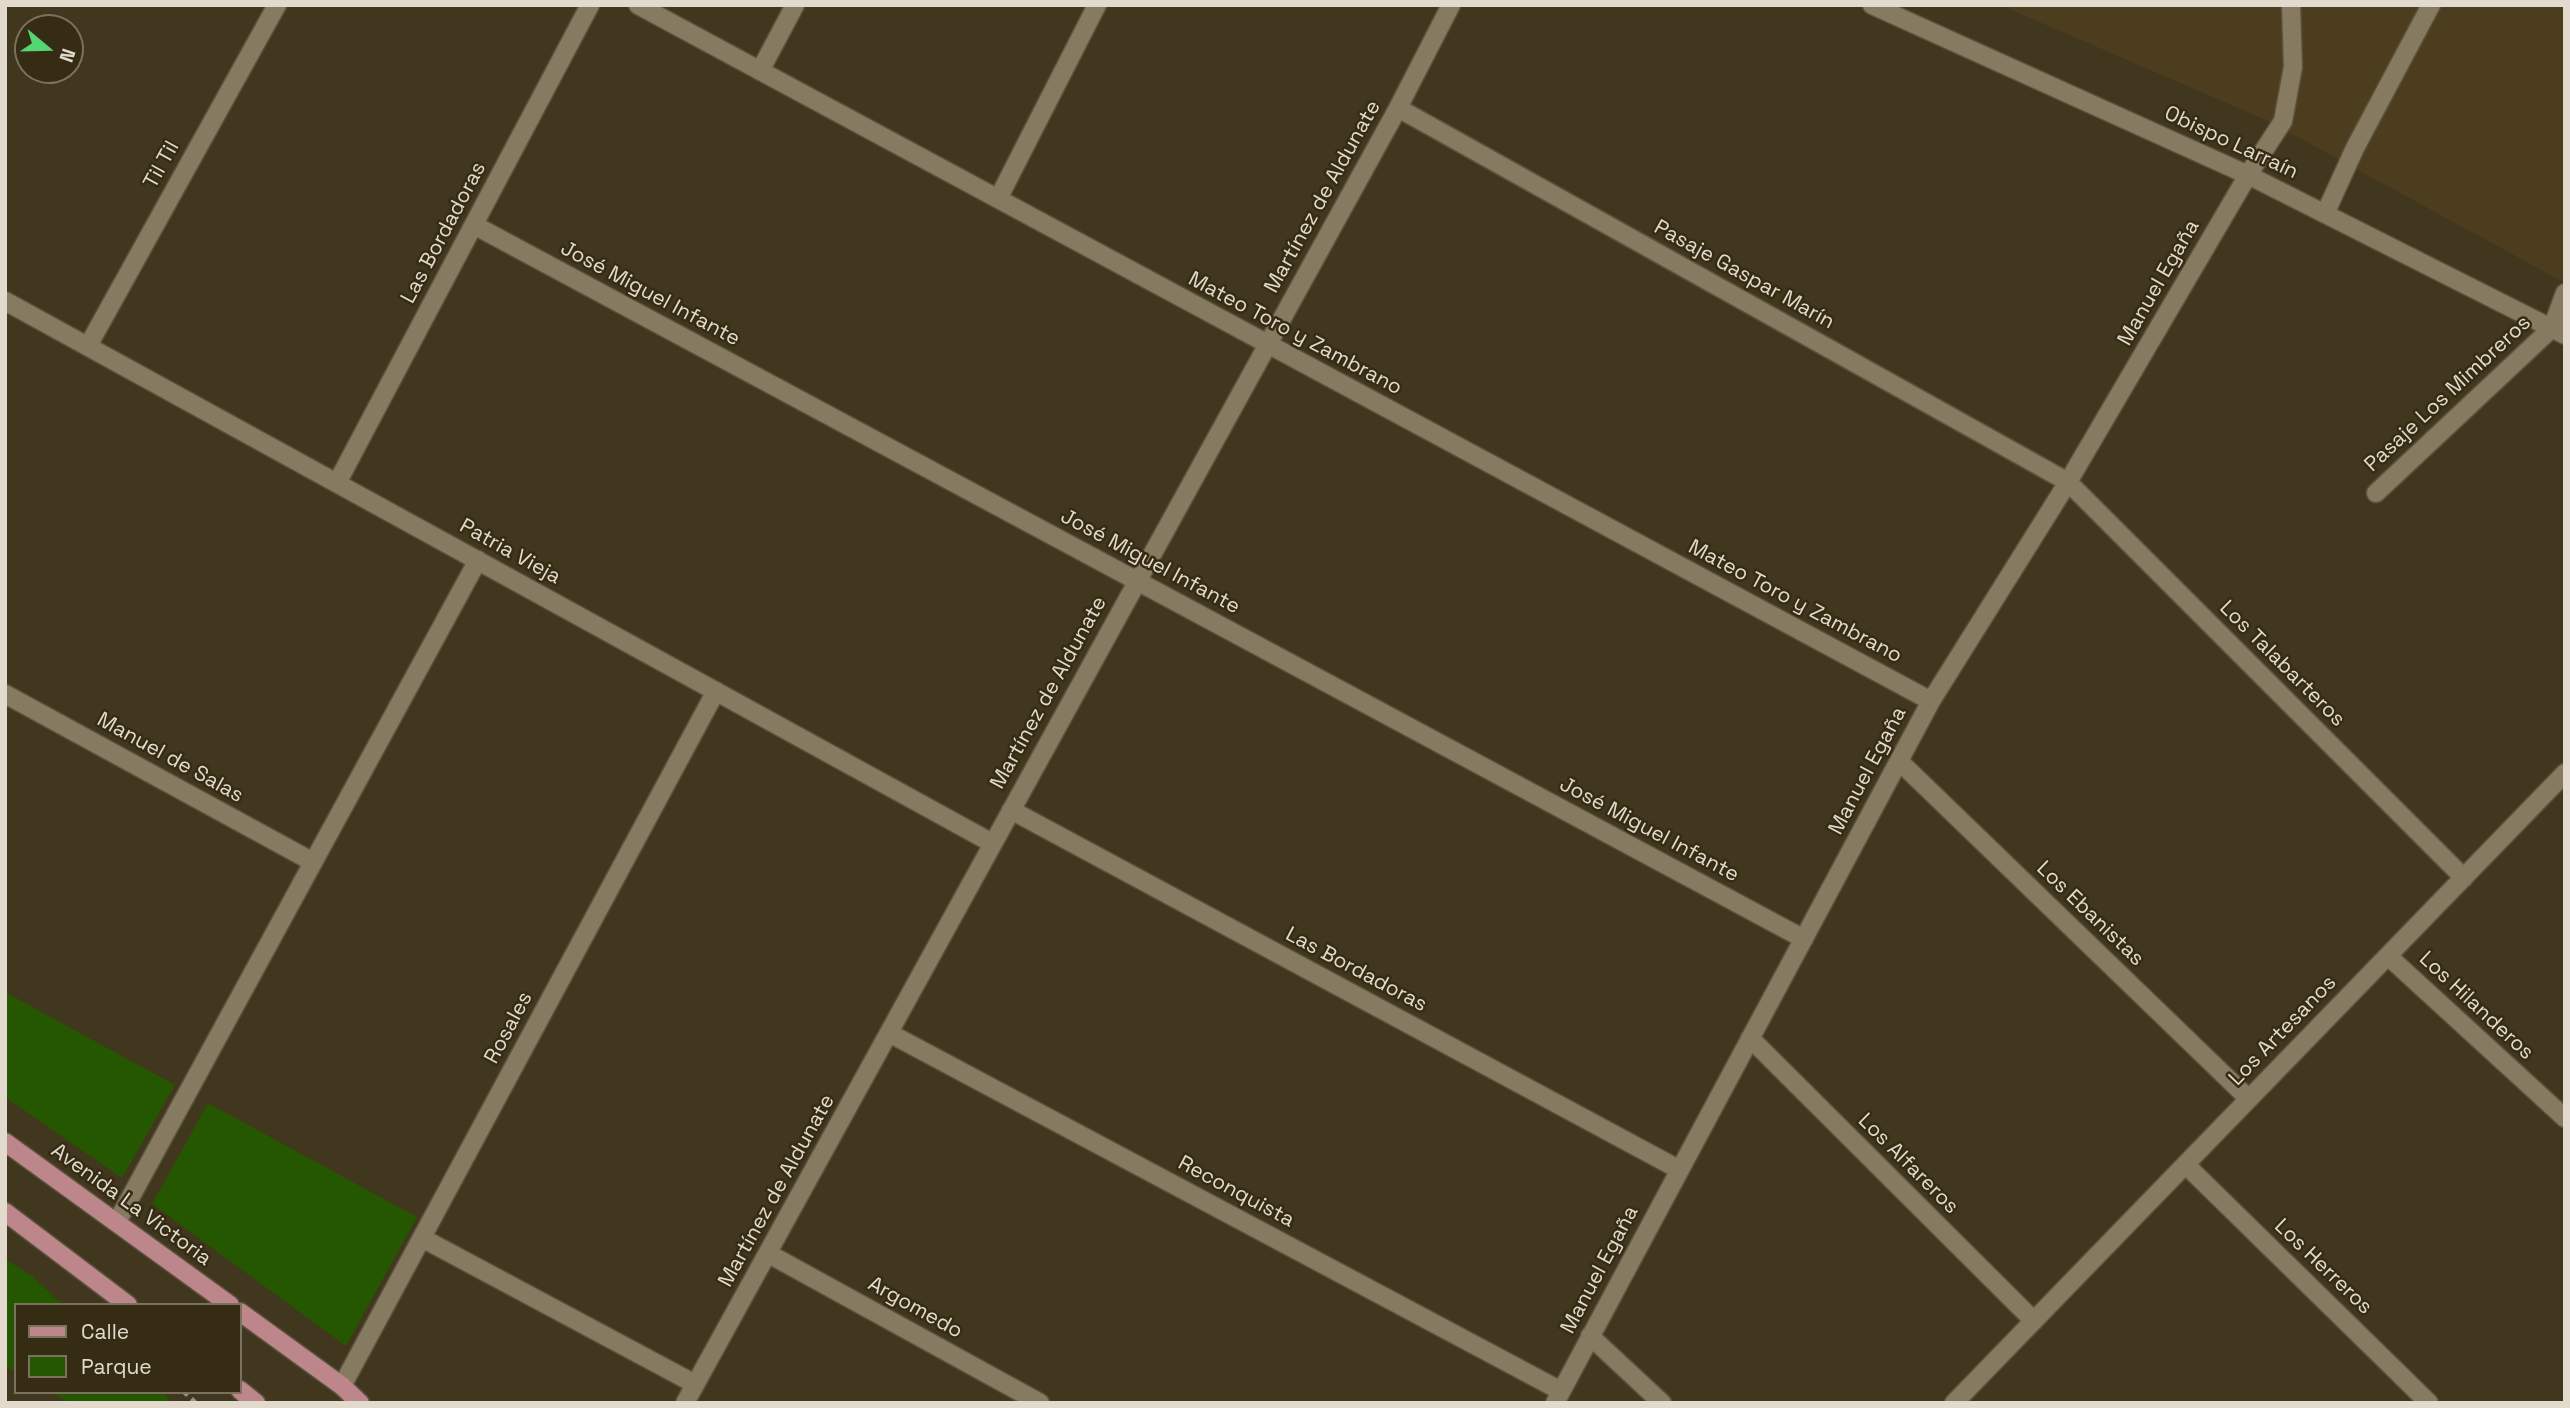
<!DOCTYPE html>
<html>
<head>
<meta charset="utf-8">
<style>
	body { margin:0 }
	#map { position:relative; width:2570px; height:1408px; overflow:hidden; background:#41361e; font-family:"Space Grotesk",sans-serif }
	canvas { display:block }
	.frame { position:absolute; inset:0; border:7px solid #e2dbcd; pointer-events:none }
	.legend { position:absolute; left:14px; top:1303px; width:228px; height:91px; box-sizing:border-box; background:#362c14; border:2px solid #7b725e; margin:0; padding:9px 12px; list-style:none; font-size:21px; color:#e2dbcd }
	.legend li { display:flex; align-items:center; gap:14px; height:35px }
	.legend b { width:35px; border:2px solid #7b725e }
	.north { position:absolute; left:14px; top:14px; width:70px; height:70px; box-sizing:border-box; background:#362c14; border:2px solid #7b725e; border-radius:50%; rotate:109deg; font-size:19px; font-weight:700; line-height:28px; text-align:center; color:#e2dbcd }
	.north::after { content:''; display:block; margin:auto; width:24px; height:32px; background:#54d672; clip-path:polygon(50% 0,100% 100%,50% 72%,0 100%) }
</style>
</head>
<body>
<div id="map">
<canvas width="2570" height="1408"></canvas>
<div class="frame"></div>
<ul class="legend">
<li><b style="height:9px;background:#bd868b"></b>Calle</li>
<li><b style="height:19px;background:#255700"></b>Parque</li>
</ul>
<div class="north">N</div>
</div>
<script>
const c = document.querySelector('canvas').getContext('2d');
c.lineJoin = 'round';
function fillPath(path, color) { c.fillStyle = color; c.fill(path, 'evenodd'); }
const toPath = rows => new Path2D(rows.map(r => 'M' + r).join(''));
function strokePath(path, color, width, dash) { c.strokeStyle = color; c.lineWidth = width; c.lineCap = dash ? 'butt' : 'round'; c.setLineDash(dash || []); c.stroke(path); }
function drawText(font, color, halo, rows, align = 'center') {
  c.font = font + ' "Space Grotesk",sans-serif'; c.lineWidth = 5; c.setLineDash([]); c.textBaseline = 'middle'; c.strokeStyle = halo; c.fillStyle = color; for (const [text, x, y, turn = 0] of rows) {
    c.save(); c.translate(x, y); c.rotate((+turn || 0) * Math.PI / 180); c.textAlign = isNaN(turn) ? turn : align; if (halo) c.strokeText(text, 0, 0); c.fillText(text, 0, 0); c.restore();
  }
}
fillPath(toPath([
	[2000,5,2565,5,2565,283,2268,121]
]), '#4b3d1e');
fillPath(toPath([
	[5,992,175,1085,122,1178,5,1097],
	[208,1103,417,1217,346,1346,152,1204],
	[5,1259,32,1276,63,1305,16,1305,16,1372,5,1366],
	[51,1392,162,1392,173,1403,69,1403]
]), '#255700');
const minor = toPath([
	[638,5,1931,701],
	[1872,5,2248,175,2565,335],
	[760,71,795,5],
	[1398,108,2068,482,2464,878],
	[998,199,1097,5],
	[2325,214,2355,148,2431,5],
	[474,225,1804,939],
	[5,301,992,843],
	[88,346,277,5],
	[337,483,590,5],
	[2376,493,2552,328,2565,293],
	[5,694,313,862],
	[1899,761,2249,1099],
	[1011,810,1680,1170],
	[2388,956,2565,1118],
	[889,1033,1561,1391],
	[1750,1038,2034,1321],
	[2186,1165,2429,1403],
	[117,1222,478,560],
	[422,1238,695,1384],
	[769,1254,1040,1403],
	[1590,1336,1662,1403],
	[342,1386,716,691],
	[685,1403,1398,108,1451,5],
	[1555,1403,1931,701,2068,482,2248,175,2283,121,2293,67,2291,5],
	[1954,1403,2565,773]
]);
const major = toPath([
	[5,1142,230,1305],
	[5,1212,128,1305],
	[240,1312,342,1386,360,1403],
	[240,1390,256,1403]
]);
strokePath(minor, '#5b523e', 21);
strokePath(major, '#5b523e', 21);
strokePath(toPath([
	[184,1392,196,1403]
]), '#978f7c', 4.5, [5, 5]);
strokePath(minor, '#867a60', 18);
strokePath(major, '#bd868b', 18);
drawText('21px', '#e2dbcd', '#362c14', [
	["Obispo Larraín",2231,143,25],
	["Til Til",162,165,-61],
	["Martínez de Aldunate",1323,197,-61],
	["Las Bordadoras",444,233,-62],
	["Pasaje Gaspar Marín",1744,275,29],
	["Manuel Egaña",2159,283,-60],
	["José Miguel Infante",650,294,28],
	["Mateo Toro y Zambrano",1295,334,28],
	["Pasaje Los Mimbreros",2448,394,-43],
	["Patria Vieja",510,552,29],
	["José Miguel Infante",1150,562,28],
	["Mateo Toro y Zambrano",1795,602,28],
	["Los Talabarteros",2282,664,45],
	["Martínez de Aldunate",1049,693,-61],
	["Manuel de Salas",170,758,29],
	["Manuel Egaña",1868,771,-62],
	["José Miguel Infante",1649,830,28],
	["Los Ebanistas",2090,914,44],
	["Las Bordadoras",1356,970,28],
	["Los Hilanderos",2476,1006,43],
	["Rosales",509,1028,-62],
	["Los Artesanos",2283,1031,-46],
	["Los Alfareros",1908,1164,45],
	["Martínez de Aldunate",777,1191,-61],
	["Reconquista",1236,1192,28],
	["Avenida La Victoria",131,1205,36],
	["Los Herreros",2323,1267,44],
	["Manuel Egaña",1600,1270,-62],
	["Argomedo",915,1308,29]
]);
</script>
</body>
</html>
